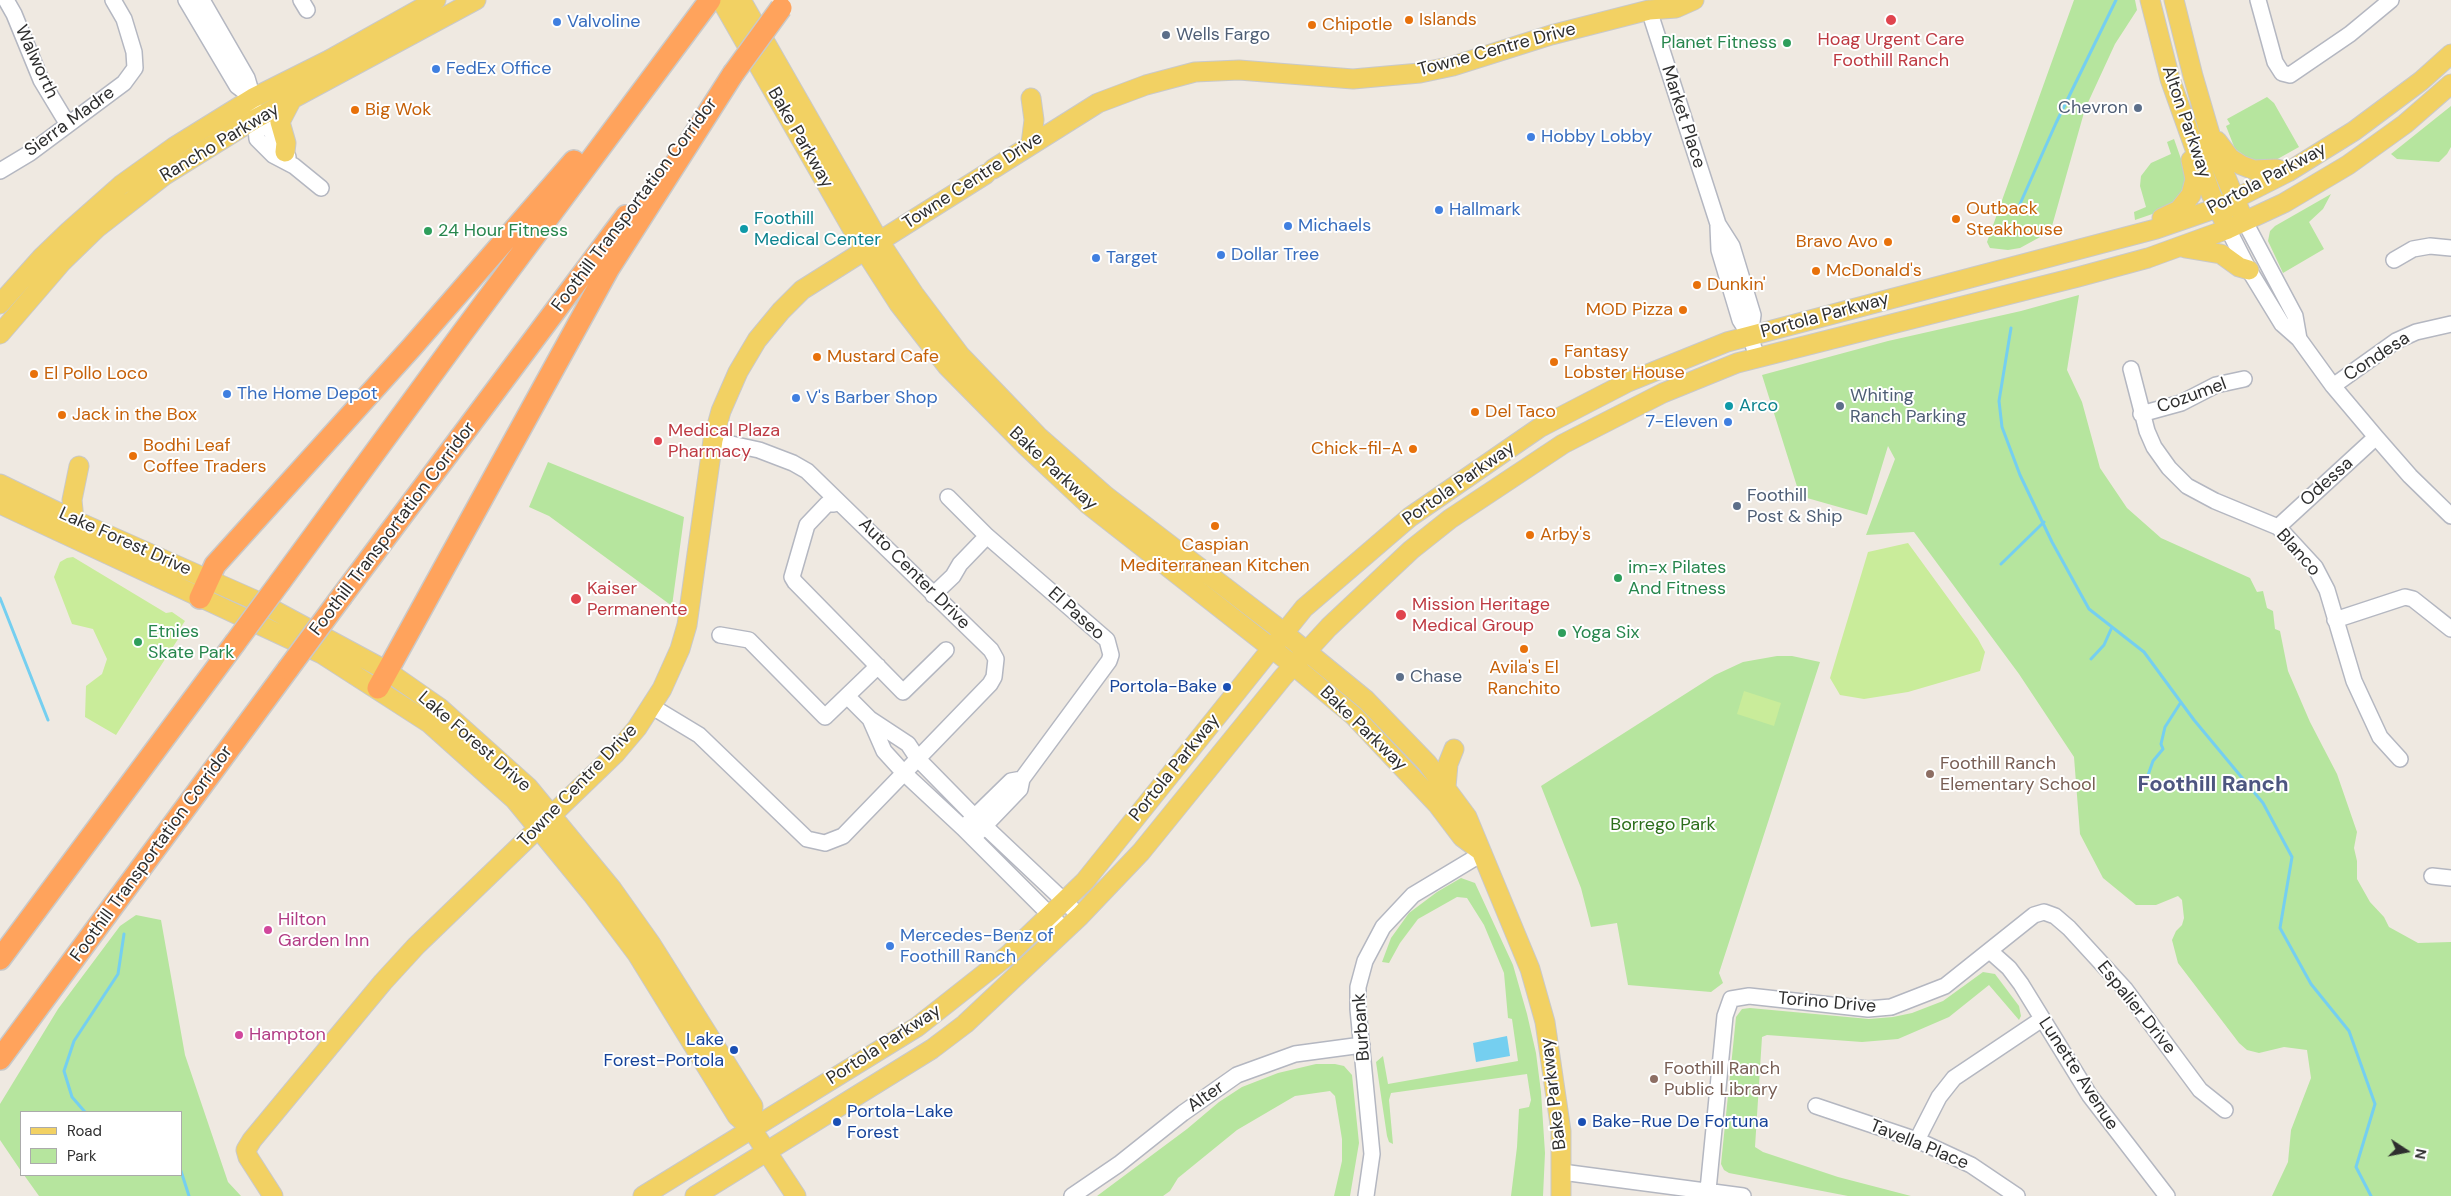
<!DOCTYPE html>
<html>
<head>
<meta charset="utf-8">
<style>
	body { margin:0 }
	#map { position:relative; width:2451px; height:1196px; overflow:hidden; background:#efe9e1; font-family:"DM Sans",sans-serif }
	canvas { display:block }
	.legend { position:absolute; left:20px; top:1111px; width:162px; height:65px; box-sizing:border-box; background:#fff; border:1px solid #ababab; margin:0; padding:6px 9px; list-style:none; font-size:15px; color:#2e2e2e }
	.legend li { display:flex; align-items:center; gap:10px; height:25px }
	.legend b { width:25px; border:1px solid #ababab }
	.north { position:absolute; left:2381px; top:1126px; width:50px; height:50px; -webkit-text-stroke:4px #fff; paint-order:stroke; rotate:101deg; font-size:14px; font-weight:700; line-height:20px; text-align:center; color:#2e2e2e }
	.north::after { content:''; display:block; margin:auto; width:18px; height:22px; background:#2e2e2e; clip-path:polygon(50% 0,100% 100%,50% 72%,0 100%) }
</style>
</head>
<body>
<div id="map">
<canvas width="2451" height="1196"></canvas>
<ul class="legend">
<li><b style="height:6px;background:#f2d163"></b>Road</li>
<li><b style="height:14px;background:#b6e59e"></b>Park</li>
</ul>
<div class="north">N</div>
</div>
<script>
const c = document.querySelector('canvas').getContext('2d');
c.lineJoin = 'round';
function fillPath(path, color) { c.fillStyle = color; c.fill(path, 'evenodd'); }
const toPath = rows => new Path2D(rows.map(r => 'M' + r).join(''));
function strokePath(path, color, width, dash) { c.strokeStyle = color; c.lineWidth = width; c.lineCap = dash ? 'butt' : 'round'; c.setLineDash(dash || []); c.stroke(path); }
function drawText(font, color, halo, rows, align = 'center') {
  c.font = font + ' "DM Sans",sans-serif'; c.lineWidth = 4; c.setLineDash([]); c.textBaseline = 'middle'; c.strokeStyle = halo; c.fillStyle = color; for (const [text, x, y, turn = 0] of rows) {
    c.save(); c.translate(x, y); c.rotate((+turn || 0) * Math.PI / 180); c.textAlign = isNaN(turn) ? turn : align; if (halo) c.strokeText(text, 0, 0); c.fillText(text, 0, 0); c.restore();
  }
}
fillPath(toPath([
	[2074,0,2135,0,2137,10,2115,44,2085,109,2052,226,2042,236,2020,248,2008,250,1990,248,1987,242],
	[2267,97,2274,103,2299,147,2274,161,2264,162,2251,160,2235,149,2226,126,2230,124,2227,119],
	[2451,106,2451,147,2447,154,2439,162,2397,159,2391,154],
	[2174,139,2187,176,2179,198,2164,210,2135,220,2134,212,2146,207,2140,186,2141,176,2151,163,2171,154,2167,142],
	[2331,194,2323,209,2309,222,2324,249,2283,273,2268,241,2270,231,2275,226],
	[2079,295,2067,370,2082,402,2100,468,2127,508,2161,538,2250,578,2257,592,2263,591,2267,608,2273,611,2275,629,2280,631,2288,671,2310,722,2337,774,2357,832,2354,848,2357,861,2357,879,2370,902,2384,917,2389,927,2418,943,2451,942,2451,1196,2272,1196,2288,1162,2291,1130,2311,1078,2307,1050,2284,1047,2259,1053,2247,1050,2239,1043,2178,963,2172,940,2176,931,2182,925,2184,918,2182,900,2178,896,2156,905,2136,905,2103,878,2080,834,2074,757,2019,674,1914,532,1866,535,1895,459,1888,446,1867,515,1800,496,1762,375,1888,341,2021,311],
	[548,462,684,517,672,606,549,516,529,507],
	[1777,656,1792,656,1820,662,1719,973,1723,983,1711,992,1628,985,1617,923,1591,927,1581,888,1541,786,1715,675,1743,662],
	[1461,878,1475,883,1513,965,1527,1014,1536,1053,1541,1092,1545,1153,1543,1196,1511,1196,1517,1147,1519,1109,1529,1107,1531,1100,1527,1074,1391,1093,1389,1100,1393,1144,1389,1142,1387,1136,1376,1062,1383,1056,1388,1084,1518,1061,1512,1019,1508,1018,1504,973,1484,925,1467,898,1457,897,1418,919,1400,943,1389,963,1382,962,1391,938,1409,913,1437,892],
	[136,915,161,920,185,1055,228,1182,241,1196,39,1196,24,1175,181,1175,181,1112,21,1112,21,1171,0,1140,0,1104,58,1009,120,926],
	[1983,972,1995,974,2019,1006,2021,1016,2019,1020,1989,985,1949,1017,1898,1039,1862,1042,1767,1035,1762,1037,1755,1147,1763,1152,1838,1177,1911,1196,1848,1196,1729,1173,1724,1170,1721,1164,1735,1027,1736,1017,1742,1009,1750,1008,1869,1019,1893,1017,1912,1013,1943,1001],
	[1316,1064,1335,1064,1344,1066,1352,1075,1359,1143,1350,1196,1334,1196,1342,1161,1342,1139,1335,1096,1330,1091,1295,1096,1237,1130,1178,1178,1170,1191,1163,1196,1097,1196,1187,1129,1219,1102,1242,1087,1278,1073]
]), '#b6e59e');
fillPath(toPath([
	[1908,543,1978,639,1985,652,1980,671,1908,692,1864,699,1840,695,1830,678,1868,552],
	[73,557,166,613,172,612,185,621,181,627,182,633,116,735,85,717,86,686,102,674,107,659,93,629,72,624,54,577,60,562,67,558],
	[1744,691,1781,703,1774,726,1737,714]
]), '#c9ec9a');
fillPath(toPath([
	[1507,1036,1510,1056,1476,1062,1473,1043]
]), '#75cff0');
strokePath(toPath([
	[2020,204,2056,123,2116,0],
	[2011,328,1999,401,2002,427,2020,475,2052,542,2089,609,2144,652,2194,720,2263,803,2292,857,2280,928,2311,984,2349,1031,2375,1104,2356,1167,2371,1196],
	[2001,564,2044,522],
	[0,598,48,720],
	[2091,659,2104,645,2112,627],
	[2147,778,2153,761,2163,749,2161,744,2165,727,2181,702],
	[85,1112,72,1097,64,1071,74,1041,118,974,124,934],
	[181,1171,189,1196]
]), '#75cff0', 3);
const minor = toPath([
	[6,0,14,14,41,80,67,123],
	[186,0,237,86,253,98],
	[202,0,247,78,253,98,257,139,273,155,294,166,321,188],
	[301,0,307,10],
	[2258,0,2275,62,2282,73,2290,75,2350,34,2391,0],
	[1649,10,1718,224,1732,246,1753,315,1750,336],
	[255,119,268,127,288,157],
	[0,171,30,153,124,83,135,68,134,52,124,19,113,0],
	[2245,222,2295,316,2299,339],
	[1718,226,1719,250,1740,320,1750,336,1757,357],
	[2228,229,2249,270,2282,324,2299,339,2333,386,2376,437,2410,476,2451,516],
	[2394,260,2413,249,2430,246,2451,248],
	[2131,369,2147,431,2154,447,2169,468,2187,486,2215,501,2278,527,2315,567,2327,590,2354,681,2380,737,2400,759],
	[2333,386,2396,341,2416,332,2451,324],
	[2141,414,2181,403,2216,385,2244,379],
	[948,497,987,536,1107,640,1111,655,1109,661,1022,779,1020,789,973,838],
	[834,504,827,504,807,525,792,577,795,582,903,692,946,650],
	[2278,527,2376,437],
	[933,595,953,576,960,564,987,536],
	[2335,620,2405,597,2413,599,2451,629],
	[720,635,749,640,825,717,878,666],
	[847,696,870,719,908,744,918,759,975,817,1080,916],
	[651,706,699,735,807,839,825,843,843,836,990,684,994,677,996,659,991,650,807,471,793,463,759,450,713,440],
	[870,719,884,751,904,773,963,828,1065,930],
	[968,823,1011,781,1022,779],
	[2432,876,2451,878],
	[1991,952,2009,968,2021,984,2090,1096,2167,1196],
	[1816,1106,1917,1140,1971,1165,2017,1196],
	[1917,1140,1939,1097,1954,1078,2042,1019],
	[1562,1172,1743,1196],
	[1708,1190,1725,1016,1731,999,1749,996,1868,1009,1891,1007,1945,986,2034,915,2044,912,2055,916,2069,928,2125,989,2200,1090,2225,1110],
	[1072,1196,1119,1164,1183,1113,1237,1075,1295,1054,1362,1045],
	[1366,1196,1372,1154,1358,1009,1358,987,1365,961,1383,927,1413,895,1483,853]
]);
const major = toPath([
	[721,0,865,251,899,304,947,366,1026,446,1089,505,1293,665,1354,716,1437,804,1462,837,1478,849],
	[741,0,879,241,914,294,960,355,1038,436,1106,496,1273,624,1366,700,1427,763,1467,817,1530,969,1545,1022,1561,1131,1561,1196],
	[2150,0,2170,79,2211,194,2223,219],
	[2174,0,2193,76,2215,151,2240,211],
	[1031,98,1034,120,1031,144],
	[2217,141,2230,158,2241,165,2254,170,2276,169,2287,172],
	[285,152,286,143,280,122,292,99],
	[993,169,1098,103,1146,85,1195,72,1239,70,1353,79,1420,73,1453,66,1551,35,1649,10,1676,8,1694,0],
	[2162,218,2179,210,2191,195,2195,179,2191,160],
	[2185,248,2221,254,2239,267,2249,270],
	[0,304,42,257,69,231,121,185,174,147,253,98,329,60,436,0],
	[0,334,62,262,97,228,165,175,255,119,476,0],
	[0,484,74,520,257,601,387,671,440,708,528,787,612,889,651,944,753,1106,751,1128],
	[0,504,322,654,429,723,515,800,592,894,637,954,737,1116,751,1128,796,1196],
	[74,520,72,500,79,466],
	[1446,787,1448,764,1454,749],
	[273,1196,248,1157,246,1150,252,1140,383,982,416,946,615,754,637,728,662,689,680,649,687,625,713,440,721,411,738,372,757,340,781,311,802,290,986,174],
	[643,1196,917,1027,1007,956,1085,881,1304,608,1410,517,1539,428,1628,382,1727,342,2156,229,2217,208,2288,172,2354,131,2421,81,2451,54],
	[695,1196,932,1049,965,1024,1080,916,1141,852,1283,677,1329,627,1411,550,1450,519,1563,444,1663,393,1737,363,2078,277,2148,258,2228,229,2284,203,2348,165,2405,124,2451,84]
]);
const highway = toPath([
	[280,582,463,332,710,0],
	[342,596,626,216],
	[200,598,215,565,412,347,574,161],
	[378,688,609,268,733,74],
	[0,959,235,643],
	[0,1059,288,669]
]);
strokePath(minor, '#b4b7c1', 18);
strokePath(major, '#c9c9c9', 21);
strokePath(highway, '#c9c9c9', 24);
strokePath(minor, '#fff', 15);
strokePath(major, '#f2d163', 19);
strokePath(highway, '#ffa35c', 21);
const highwayBridge = toPath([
	[733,74,781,8],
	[235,643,280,582],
	[288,669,342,596]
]);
strokePath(highwayBridge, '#c9c9c9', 24, []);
strokePath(highwayBridge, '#ffa35c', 21);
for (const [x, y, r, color] of [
	[1409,20,5,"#e8710a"],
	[1891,20,6,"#e0444e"],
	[557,22,5,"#3f7fe0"],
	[1312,25,5,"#e8710a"],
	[1166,35,5,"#5c6f8a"],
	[1787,43,5,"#2e9e5b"],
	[436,69,5,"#3f7fe0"],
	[2138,108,5,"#5c6f8a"],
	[355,110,5,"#e8710a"],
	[1531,137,5,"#3f7fe0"],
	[1439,210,5,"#3f7fe0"],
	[1956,219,5,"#e8710a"],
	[1288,226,5,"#3f7fe0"],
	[744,229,5,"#0f9aa8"],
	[428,231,5,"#2e9e5b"],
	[1888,242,5,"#e8710a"],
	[1221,255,5,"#3f7fe0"],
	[1096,258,5,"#3f7fe0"],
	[1816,271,5,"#e8710a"],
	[1697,285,5,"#e8710a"],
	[1683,310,5,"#e8710a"],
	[817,357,5,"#e8710a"],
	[1554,362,5,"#e8710a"],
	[34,374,5,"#e8710a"],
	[227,394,5,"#3f7fe0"],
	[796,398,5,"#3f7fe0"],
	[1729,406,5,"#0f9aa8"],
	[1840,406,5,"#5c6f8a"],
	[1475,412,5,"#e8710a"],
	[62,415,5,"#e8710a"],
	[1728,422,5,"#3f7fe0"],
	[658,441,5,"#e0444e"],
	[1413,449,5,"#e8710a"],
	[133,456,5,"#e8710a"],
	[1737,506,5,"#5c6f8a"],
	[1215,526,5,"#e8710a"],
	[1530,535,5,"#e8710a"],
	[1618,578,5,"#2e9e5b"],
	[576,599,6,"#e0444e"],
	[1401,615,6,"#e0444e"],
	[1562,633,5,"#2e9e5b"],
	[138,642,5,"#2e9e5b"],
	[1524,649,5,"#e8710a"],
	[1400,677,5,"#5c6f8a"],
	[1227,687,5,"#1a4fb4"],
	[1930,774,5,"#8d6e63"],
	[268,930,5,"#d1479c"],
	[890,946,5,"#3f7fe0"],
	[239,1035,5,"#d1479c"],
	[734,1050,5,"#1a4fb4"],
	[1654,1079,5,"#8d6e63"],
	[837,1122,5,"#1a4fb4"],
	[1582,1122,5,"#1a4fb4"]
]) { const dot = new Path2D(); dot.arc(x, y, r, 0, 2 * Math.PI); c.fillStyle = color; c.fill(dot); strokePath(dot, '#fff', 2); }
drawText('18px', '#c56008', '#fff', [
	["Islands",1419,20],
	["Chipotle",1322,25],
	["Big Wok",365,110],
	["Outback",1966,209],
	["Steakhouse",1966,230],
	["Bravo Avo",1878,242,"right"],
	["McDonald's",1826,271],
	["Dunkin'",1707,285],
	["MOD Pizza",1673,310,"right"],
	["Fantasy",1564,352],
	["Lobster House",1564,373],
	["Mustard Cafe",827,357],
	["El Pollo Loco",44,374],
	["Del Taco",1485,412],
	["Jack in the Box",72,415],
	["Bodhi Leaf",143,446],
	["Coffee Traders",143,467],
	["Chick-fil-A",1403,449,"right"],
	["Arby's",1540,535],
	["Caspian",1215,545,"center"],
	["Mediterranean Kitchen",1215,566,"center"],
	["Avila's El",1524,668,"center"],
	["Ranchito",1524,689,"center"]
], 'left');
drawText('18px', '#366cbe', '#fff', [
	["Valvoline",567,22],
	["FedEx Office",446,69],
	["Hobby Lobby",1541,137],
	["Hallmark",1449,210],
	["Michaels",1298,226],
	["Dollar Tree",1231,255],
	["Target",1106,258],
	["The Home Depot",237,394],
	["V's Barber Shop",806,398],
	["7-Eleven",1718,422,"right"],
	["Mercedes-Benz of",900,936],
	["Foothill Ranch",900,957]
], 'left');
drawText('18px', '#4e5e75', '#fff', [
	["Wells Fargo",1176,35],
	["Chevron",2128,108,"right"],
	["Whiting",1850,396],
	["Ranch Parking",1850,417],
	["Foothill",1747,496],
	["Post & Ship",1747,517],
	["Chase",1410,677]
], 'left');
drawText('18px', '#be3a42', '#fff', [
	["Hoag Urgent Care",1891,40,"center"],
	["Foothill Ranch",1891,61,"center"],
	["Medical Plaza",668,431],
	["Pharmacy",668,452],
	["Kaiser",587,589],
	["Permanente",587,610],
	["Mission Heritage",1412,605],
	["Medical Group",1412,626]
], 'left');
drawText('18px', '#27864d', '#fff', [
	["Planet Fitness",1777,43,"right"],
	["24 Hour Fitness",438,231],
	["im=x Pilates",1628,568],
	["And Fitness",1628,589],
	["Etnies",148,632],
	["Skate Park",148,653],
	["Yoga Six",1572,633]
], 'left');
drawText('18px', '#2e2e2e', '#fff', [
	["Towne Centre Drive",1497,50,-15],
	["Walworth",36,62,65],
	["Market Place",1683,117,72],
	["Sierra Madre",70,122,-36],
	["Alton Parkway",2186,122,71],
	["Bake Parkway",800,138,60],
	["Rancho Parkway",220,143,-31],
	["Portola Parkway",2267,179,-28],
	["Towne Centre Drive",973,181,-33],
	["Foothill Transportation Corridor",635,205,-53],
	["Portola Parkway",1825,316,-15],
	["Condesa",2377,357,-33],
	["Cozumel",2192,396,-20],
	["Bake Parkway",1053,469,43],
	["Odessa",2327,482,-42],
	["Portola Parkway",1459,484,-35],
	["Foothill Transportation Corridor",393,529,-53],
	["Lake Forest Drive",125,542,24],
	["Blanco",2298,553,48],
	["Auto Center Drive",914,574,45],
	["El Paseo",1076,614,42],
	["Bake Parkway",1363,729,44],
	["Lake Forest Drive",474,742,41],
	["Portola Parkway",1175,768,-51],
	["Towne Centre Drive",578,786,-46],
	["Foothill Transportation Corridor",152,854,-54],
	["Torino Drive",1827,1003,5],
	["Espalier Drive",2136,1008,51],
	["Burbank",1362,1027,-94],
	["Portola Parkway",884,1045,-33],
	["Lunette Avenue",2078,1074,57],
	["Bake Parkway",1554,1094,-97],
	["Alter",1206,1097,-35],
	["Tavella Place",1919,1145,22]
]);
drawText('18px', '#0d838f', '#fff', [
	["Foothill",754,219],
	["Medical Center",754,240],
	["Arco",1739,406]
], 'left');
drawText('18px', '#164399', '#fff', [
	["Portola-Bake",1217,687],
	["Lake",724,1040],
	["Forest-Portola",724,1061],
	["Portola-Lake",847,1112,"left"],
	["Forest",847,1133,"left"],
	["Bake-Rue De Fortuna",1592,1122,"left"]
], 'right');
drawText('18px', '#785e54', '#fff', [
	["Foothill Ranch",1940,764],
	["Elementary School",1940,785],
	["Foothill Ranch",1664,1069],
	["Public Library",1664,1090]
], 'left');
drawText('18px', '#2c6e1b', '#fff', [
	["Borrego Park",1663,825]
]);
drawText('18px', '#b23c85', '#fff', [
	["Hilton",278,920],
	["Garden Inn",278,941],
	["Hampton",249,1035]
], 'left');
drawText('bold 22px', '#4d5680', '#fff', [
	["Foothill Ranch",2213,785]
]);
</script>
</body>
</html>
